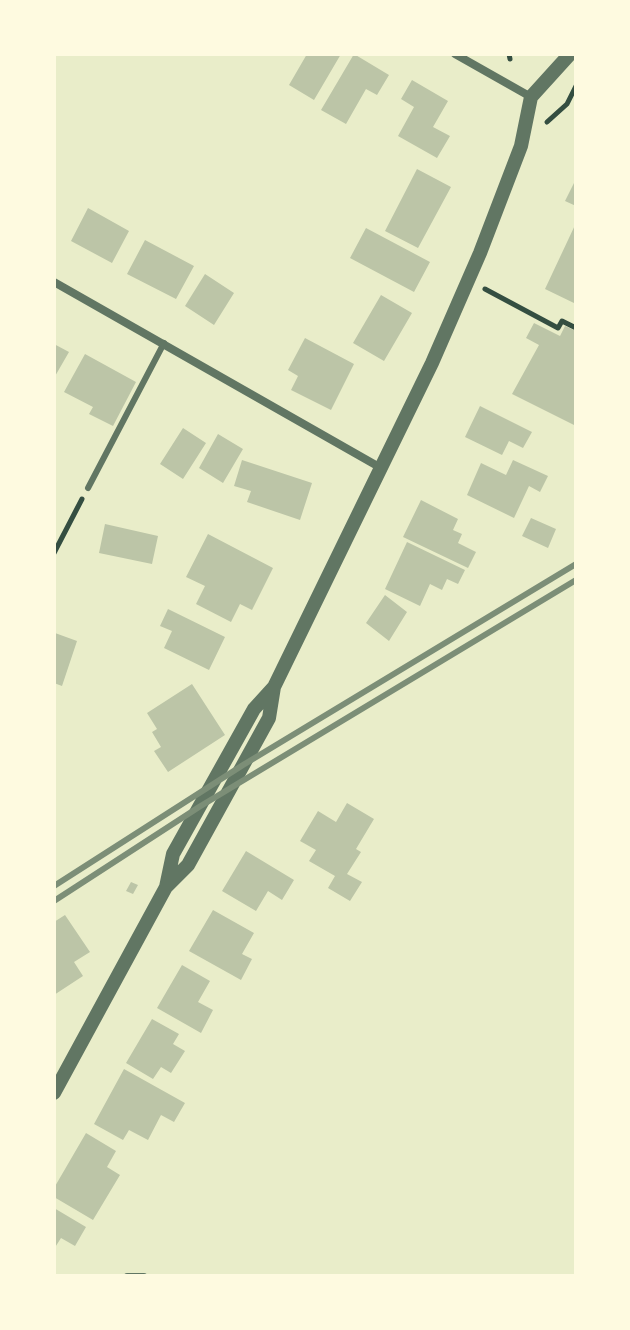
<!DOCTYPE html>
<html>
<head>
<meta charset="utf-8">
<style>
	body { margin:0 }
	#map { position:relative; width:630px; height:1330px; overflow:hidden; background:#e9edc9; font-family:Figtree,sans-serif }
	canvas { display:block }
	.frame { position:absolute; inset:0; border:56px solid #fefae0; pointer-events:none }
</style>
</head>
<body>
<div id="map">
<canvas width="630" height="1330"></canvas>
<div class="frame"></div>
</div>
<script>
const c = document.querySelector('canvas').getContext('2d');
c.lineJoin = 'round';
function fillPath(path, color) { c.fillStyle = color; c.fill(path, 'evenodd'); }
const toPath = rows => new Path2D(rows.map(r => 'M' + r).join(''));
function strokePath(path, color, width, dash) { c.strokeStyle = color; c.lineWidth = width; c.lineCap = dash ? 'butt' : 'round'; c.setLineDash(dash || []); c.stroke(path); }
fillPath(toPath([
	[307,54,341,54,314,100,289,85],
	[354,54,389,75,377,95,366,89,346,124,321,110],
	[412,80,448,101,433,127,450,136,437,158,398,136,414,107,401,99],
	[417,169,451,187,418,248,385,231],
	[576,179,576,206,565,201],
	[88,208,129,231,112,263,71,241],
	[576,223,576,304,545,289],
	[366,228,430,262,414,292,350,258],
	[145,240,194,266,176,299,127,274],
	[205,274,234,293,214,325,185,306],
	[381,295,412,313,384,361,353,343],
	[534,323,560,336,565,326,576,331,576,426,512,394,539,345,526,338],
	[305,338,354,364,331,410,291,390,298,376,288,370],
	[54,344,69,352,54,378],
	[85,354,136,382,113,426,89,414,93,407,64,392],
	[480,406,532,432,523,448,509,441,502,455,465,437],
	[183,428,206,443,183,479,160,464],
	[218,434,243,449,223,483,199,468],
	[242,460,312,483,300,520,247,502,251,491,234,486],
	[513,460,548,476,540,492,529,486,514,518,467,495,481,463,506,475],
	[421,500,458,519,453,530,462,534,458,543,476,552,468,568,403,537],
	[531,518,556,529,548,548,522,536],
	[105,524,158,536,152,564,99,553],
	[208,534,273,568,252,610,240,604,231,622,196,604,205,586,186,577],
	[407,542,465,570,458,584,447,579,442,590,430,584,420,606,385,589],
	[385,595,407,612,389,641,366,623],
	[168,609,225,637,209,670,164,648,172,631,160,626],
	[55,633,77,641,62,686,54,683],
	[192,684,225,735,168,772,154,751,161,747,152,732,157,729,147,713],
	[347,803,374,819,356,849,361,852,347,874,362,882,350,901,328,888,335,876,309,861,316,850,300,841,318,811,336,822],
	[246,851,294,880,282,900,268,891,256,911,222,891],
	[131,882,138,885,133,894,126,891],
	[213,910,254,933,242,954,252,959,241,980,189,951],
	[65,915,90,952,74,962,83,976,54,995,54,922],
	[182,965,210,981,198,1002,213,1010,201,1033,157,1008],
	[152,1019,179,1034,173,1044,185,1051,171,1073,161,1067,153,1079,126,1063],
	[124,1069,185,1103,174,1122,161,1115,148,1140,129,1130,123,1140,94,1124],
	[86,1133,116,1151,107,1167,120,1175,93,1220,54,1197,54,1188],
	[54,1208,86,1227,75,1246,61,1238,54,1249]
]), '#bcc5a7');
strokePath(toPath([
	[509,54,510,59],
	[547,122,567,104,576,86],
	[485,289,558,328,562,321,576,328],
	[54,553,82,499]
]), '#344e41', 5);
strokePath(toPath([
	[88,488,164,343],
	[127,1276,144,1276]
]), '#617663', 6);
strokePath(toPath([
	[455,54,531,97],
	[54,282,381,468]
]), '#617663', 8);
strokePath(toPath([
	[166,887,188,865,269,718,274,687,432,363,480,253,521,146,531,97,570,54],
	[54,1093,166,887,173,854,254,709,274,687]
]), '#617663', 14);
strokePath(toPath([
	[54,886,243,765,576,564],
	[54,901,199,807,576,580]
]), '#7c8e77', 6);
</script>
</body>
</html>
